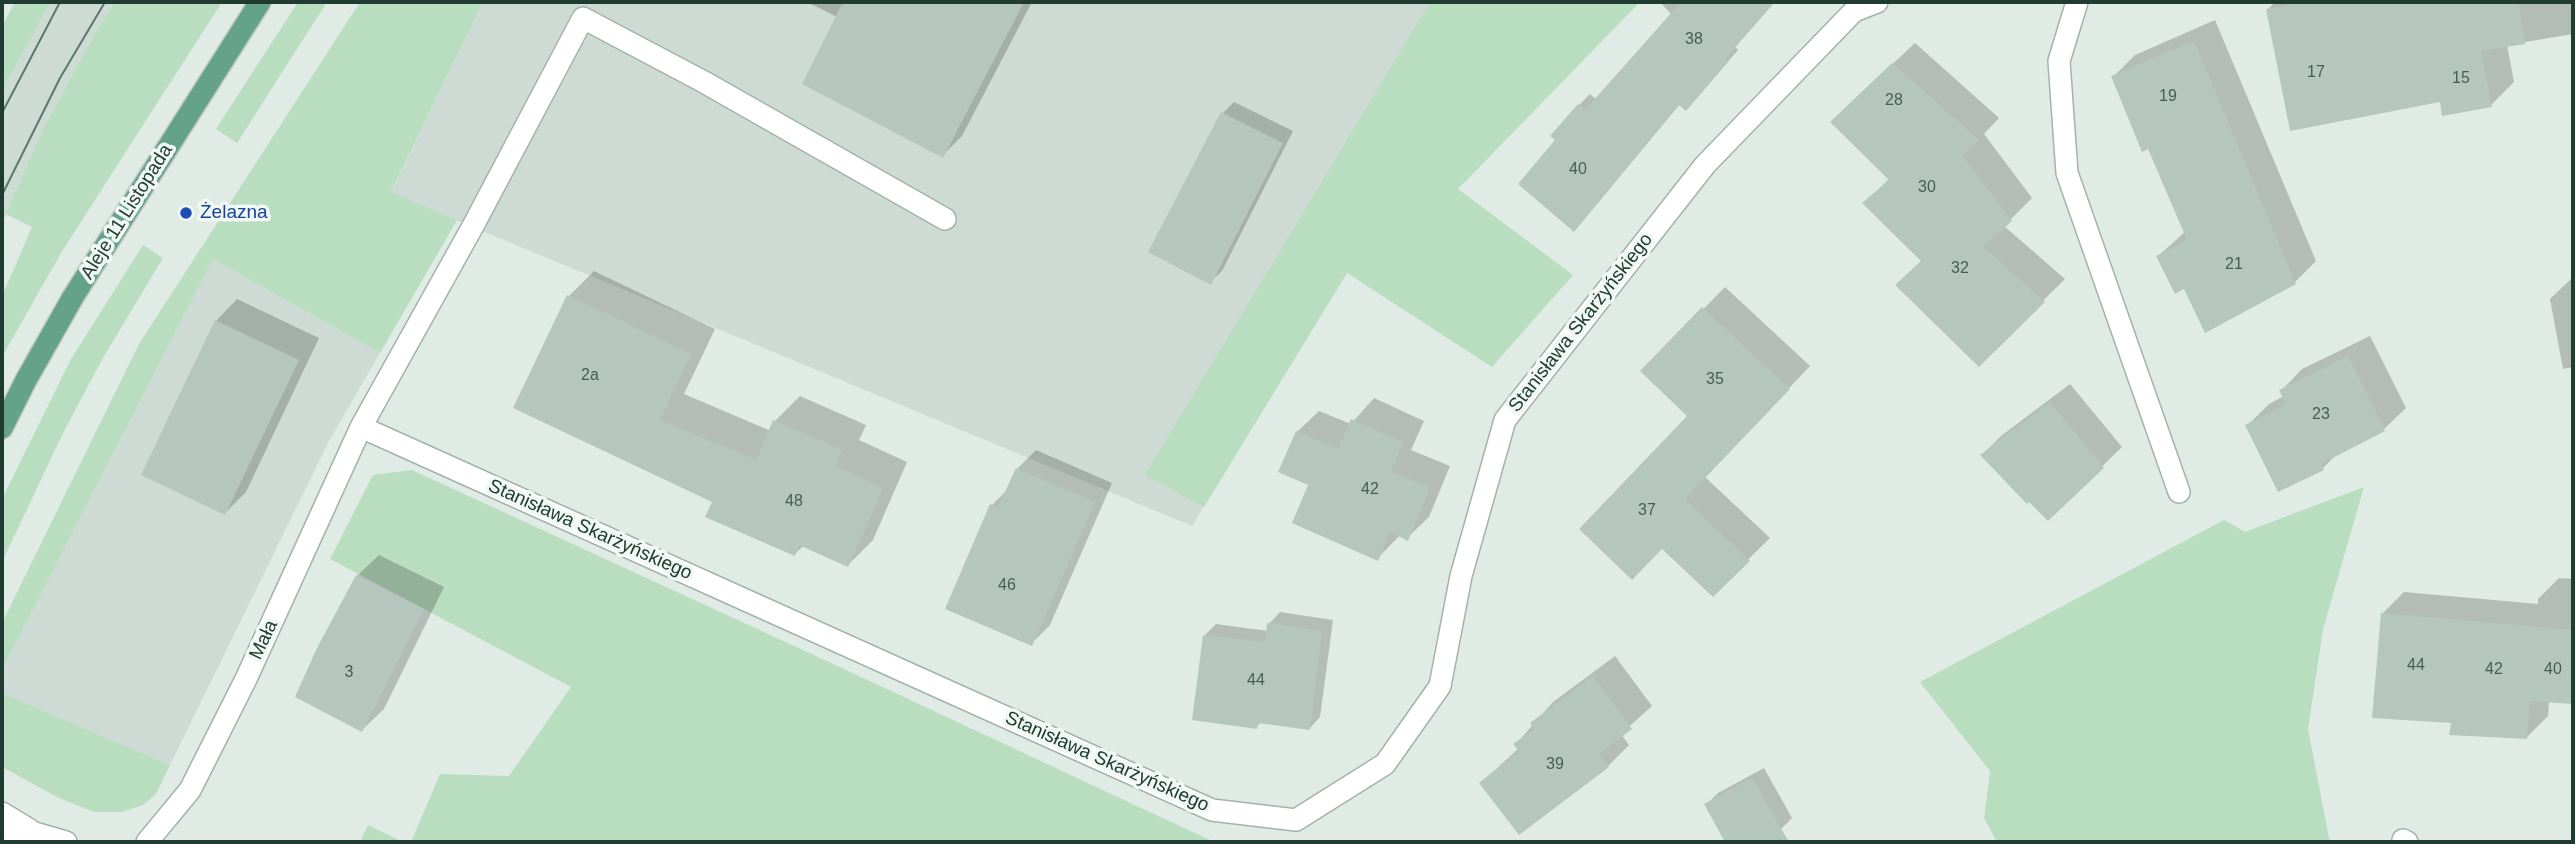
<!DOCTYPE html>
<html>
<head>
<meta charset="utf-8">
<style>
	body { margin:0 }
	#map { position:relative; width:2575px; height:844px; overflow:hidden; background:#e0ebe5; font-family:Helvetica,sans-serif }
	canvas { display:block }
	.frame { position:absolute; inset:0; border:4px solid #203c32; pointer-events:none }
</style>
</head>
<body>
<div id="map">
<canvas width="2575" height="844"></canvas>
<div class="frame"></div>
</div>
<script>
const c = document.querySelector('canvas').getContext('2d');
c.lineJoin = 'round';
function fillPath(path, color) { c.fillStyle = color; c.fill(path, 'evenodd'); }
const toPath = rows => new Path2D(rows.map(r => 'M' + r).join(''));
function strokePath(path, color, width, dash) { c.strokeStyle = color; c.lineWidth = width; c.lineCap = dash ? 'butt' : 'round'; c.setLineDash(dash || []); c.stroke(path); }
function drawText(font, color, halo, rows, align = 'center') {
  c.font = font + ' Helvetica,sans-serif'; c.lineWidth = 7; c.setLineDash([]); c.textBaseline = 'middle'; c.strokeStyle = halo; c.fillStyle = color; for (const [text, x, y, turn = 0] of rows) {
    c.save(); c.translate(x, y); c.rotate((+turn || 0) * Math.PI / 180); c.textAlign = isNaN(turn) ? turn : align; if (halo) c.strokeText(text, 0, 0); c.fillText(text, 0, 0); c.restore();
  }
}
fillPath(toPath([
	[51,2,115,2,94,35,43,129,2,224,2,90],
	[483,2,1500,2,1347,273,1192,526,391,193],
	[213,259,380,353,329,441,170,765,2,693,2,670]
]), '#cedbd4');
fillPath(toPath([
	[15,2,51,2,2,90,2,26],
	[115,2,222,2,61,253,2,357,2,296,32,227,6,214,43,129,94,35],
	[298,2,327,2,237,143,216,129],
	[360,2,483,2,391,192,457,220,380,353,213,259,2,670,2,623,139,344],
	[1430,2,1640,2,1458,189,1573,275,1492,367,1347,273,1204,507,1145,475],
	[143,245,163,258,103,358,64,431,2,562,2,499,71,359],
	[412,470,829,662,1214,842,411,842,440,774,509,776,571,687,330,559,373,475],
	[2364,487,2323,629,2308,729,2329,838,2332,842,1997,842,1984,818,1990,771,1920,682,2224,520,2245,532],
	[2,693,170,765,156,794,143,805,122,812,94,812,59,798,2,767],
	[368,825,403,842,360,842]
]), '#b8ddbf');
fillPath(toPath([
	[807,2,1032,2,962,136,942,156,837,17],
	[1660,2,1761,2,1768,9,1735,47,1738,50,1697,97,1680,104,1585,218,1557,140,1579,105,1590,94,1597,100,1672,15],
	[2275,2,2573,2,2573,34,2507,45,2514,82,2491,105,2441,100,2268,9],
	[2215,20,2316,261,2295,282,2184,287,2158,256,2185,232,2149,147,2113,77,2135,55],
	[1915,43,1999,118,1984,134,2032,198,2004,226,2065,279,1979,364,1923,260,1865,203,1890,178,1853,101],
	[1234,102,1293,131,1222,271,1210,282,1223,113],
	[594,271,715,329,684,394,771,431,775,421,800,396,866,425,859,440,907,462,873,540,848,565,804,545,795,554,714,502,569,296],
	[2573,277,2573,367,2563,369,2550,299],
	[1725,287,1810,366,1705,477,1770,538,1713,594,1663,546,1690,415,1643,371],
	[237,299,319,338,246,492,225,513,216,321],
	[2370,336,2406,408,2384,429,2338,453,2323,468,2247,426,2269,404,2284,396,2281,391,2302,369],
	[2070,384,2122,447,2048,519,1982,455,2001,436],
	[1374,398,1424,421,1411,450,1450,466,1429,517,1407,538,1400,535,1377,559,1311,484,1297,432,1319,411,1351,424],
	[1036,450,1112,483,1050,625,1031,644,992,505,1009,488,1017,469],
	[379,555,444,587,384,709,362,730,357,576],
	[2559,578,2573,579,2573,702,2549,700,2548,716,2527,737,2453,721,2382,614,2404,592,2538,604,2538,599],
	[1280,612,1333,620,1320,717,1309,729,1261,722,1256,727,1205,635,1216,624,1268,631,1269,624],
	[1615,656,1652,706,1621,734,1629,745,1608,766,1481,783,1519,748,1516,744,1553,702],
	[1764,768,1792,818,1781,829,1758,842,1727,842,1706,805,1718,793]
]), '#0003');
fillPath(toPath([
	[843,2,1024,2,943,158,802,84],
	[1681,2,1775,2,1725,59,1728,62,1686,111,1679,105,1574,232,1518,184,1555,140,1550,136,1578,104,1585,110],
	[2302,2,2518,2,2525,44,2481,51,2492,107,2442,116,2440,102,2290,131,2266,9],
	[2194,41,2296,284,2205,333,2184,289,2175,294,2156,256,2187,240,2148,149,2142,152,2111,76],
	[1892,63,1979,140,1963,156,2012,221,1983,247,2045,302,1979,367,1895,285,1921,261,1862,203,1889,180,1830,122],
	[1221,112,1283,143,1211,285,1148,252],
	[567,295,691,354,660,420,756,460,773,420,842,450,835,466,883,488,848,567,799,545,795,556,705,517,712,502,513,408],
	[1702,307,1790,389,1685,499,1750,561,1713,597,1662,549,1632,580,1579,529,1687,416,1640,371],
	[215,320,299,360,225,515,141,475],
	[2348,356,2385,431,2321,464,2324,470,2278,492,2245,425,2286,404,2279,390],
	[2050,402,2104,468,2048,521,2029,502,2027,504,1980,455],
	[1351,419,1403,442,1391,472,1430,487,1408,541,1390,532,1378,561,1292,523,1308,485,1278,472,1296,431,1338,449],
	[1016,468,1095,502,1032,646,945,609,990,504,998,507],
	[356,575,424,609,362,732,295,697,316,650],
	[2381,613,2573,630,2573,704,2530,701,2527,739,2449,735,2451,723,2372,718],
	[1267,623,1322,631,1310,730,1258,723,1257,729,1192,720,1203,635,1265,642],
	[1593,676,1632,729,1599,754,1609,767,1519,835,1479,783,1519,751,1513,744,1534,729,1530,723],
	[1752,778,1789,842,1725,842,1704,804]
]), '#b5c6be');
const minor = toPath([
	[2077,2,2059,61,2067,173,2179,492],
	[361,427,1212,810,1296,820,1385,764,1440,686,1461,576,1505,420,1705,165,1854,11,1877,2],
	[2,813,30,830],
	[2,831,35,833,66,842],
	[2403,840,2407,842],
	[147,842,190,790,246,679,361,427,473,226,583,18,704,82,945,219]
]);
const major = toPath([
	[2,428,26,380,73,297,260,2]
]);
strokePath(minor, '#a3b3ac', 24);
strokePath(major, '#c1c8c6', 24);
strokePath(minor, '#fff', 21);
strokePath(major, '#64a28c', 21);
strokePath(toPath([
	[2,113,60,2],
	[2,195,60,78,105,2]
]), '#5b786d', 2);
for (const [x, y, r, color] of [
	[186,213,7,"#1a4fb4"]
]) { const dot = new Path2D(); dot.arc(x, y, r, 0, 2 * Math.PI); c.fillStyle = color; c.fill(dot); strokePath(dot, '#f1f8f4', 2.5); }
drawText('16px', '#455e55', null, [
	["38",1694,40],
	["17",2316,73],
	["15",2461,79],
	["19",2168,97],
	["28",1894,101],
	["40",1578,170],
	["30",1927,188],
	["21",2234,265],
	["32",1960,269],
	["2a",590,376],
	["35",1715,380],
	["23",2321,415],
	["42",1370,490],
	["48",794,502],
	["37",1647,511],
	["46",1007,586],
	["44",2416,666],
	["42",2494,670],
	["40",2553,670],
	["3",349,673],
	["44",1256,681],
	["39",1555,765]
]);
drawText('19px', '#203c32', '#f1f8f4', [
	["Aleje 11 Listopada",127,212,-58],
	["Stanisława Skarżyńskiego",1581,323,-52],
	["Stanisława Skarżyńskiego",590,530,24],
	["Mała",264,640,-65],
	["Stanisława Skarżyńskiego",1107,762,24]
]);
drawText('19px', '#164399', '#f1f8f4', [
	["Żelazna",200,213]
], 'left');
</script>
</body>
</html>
